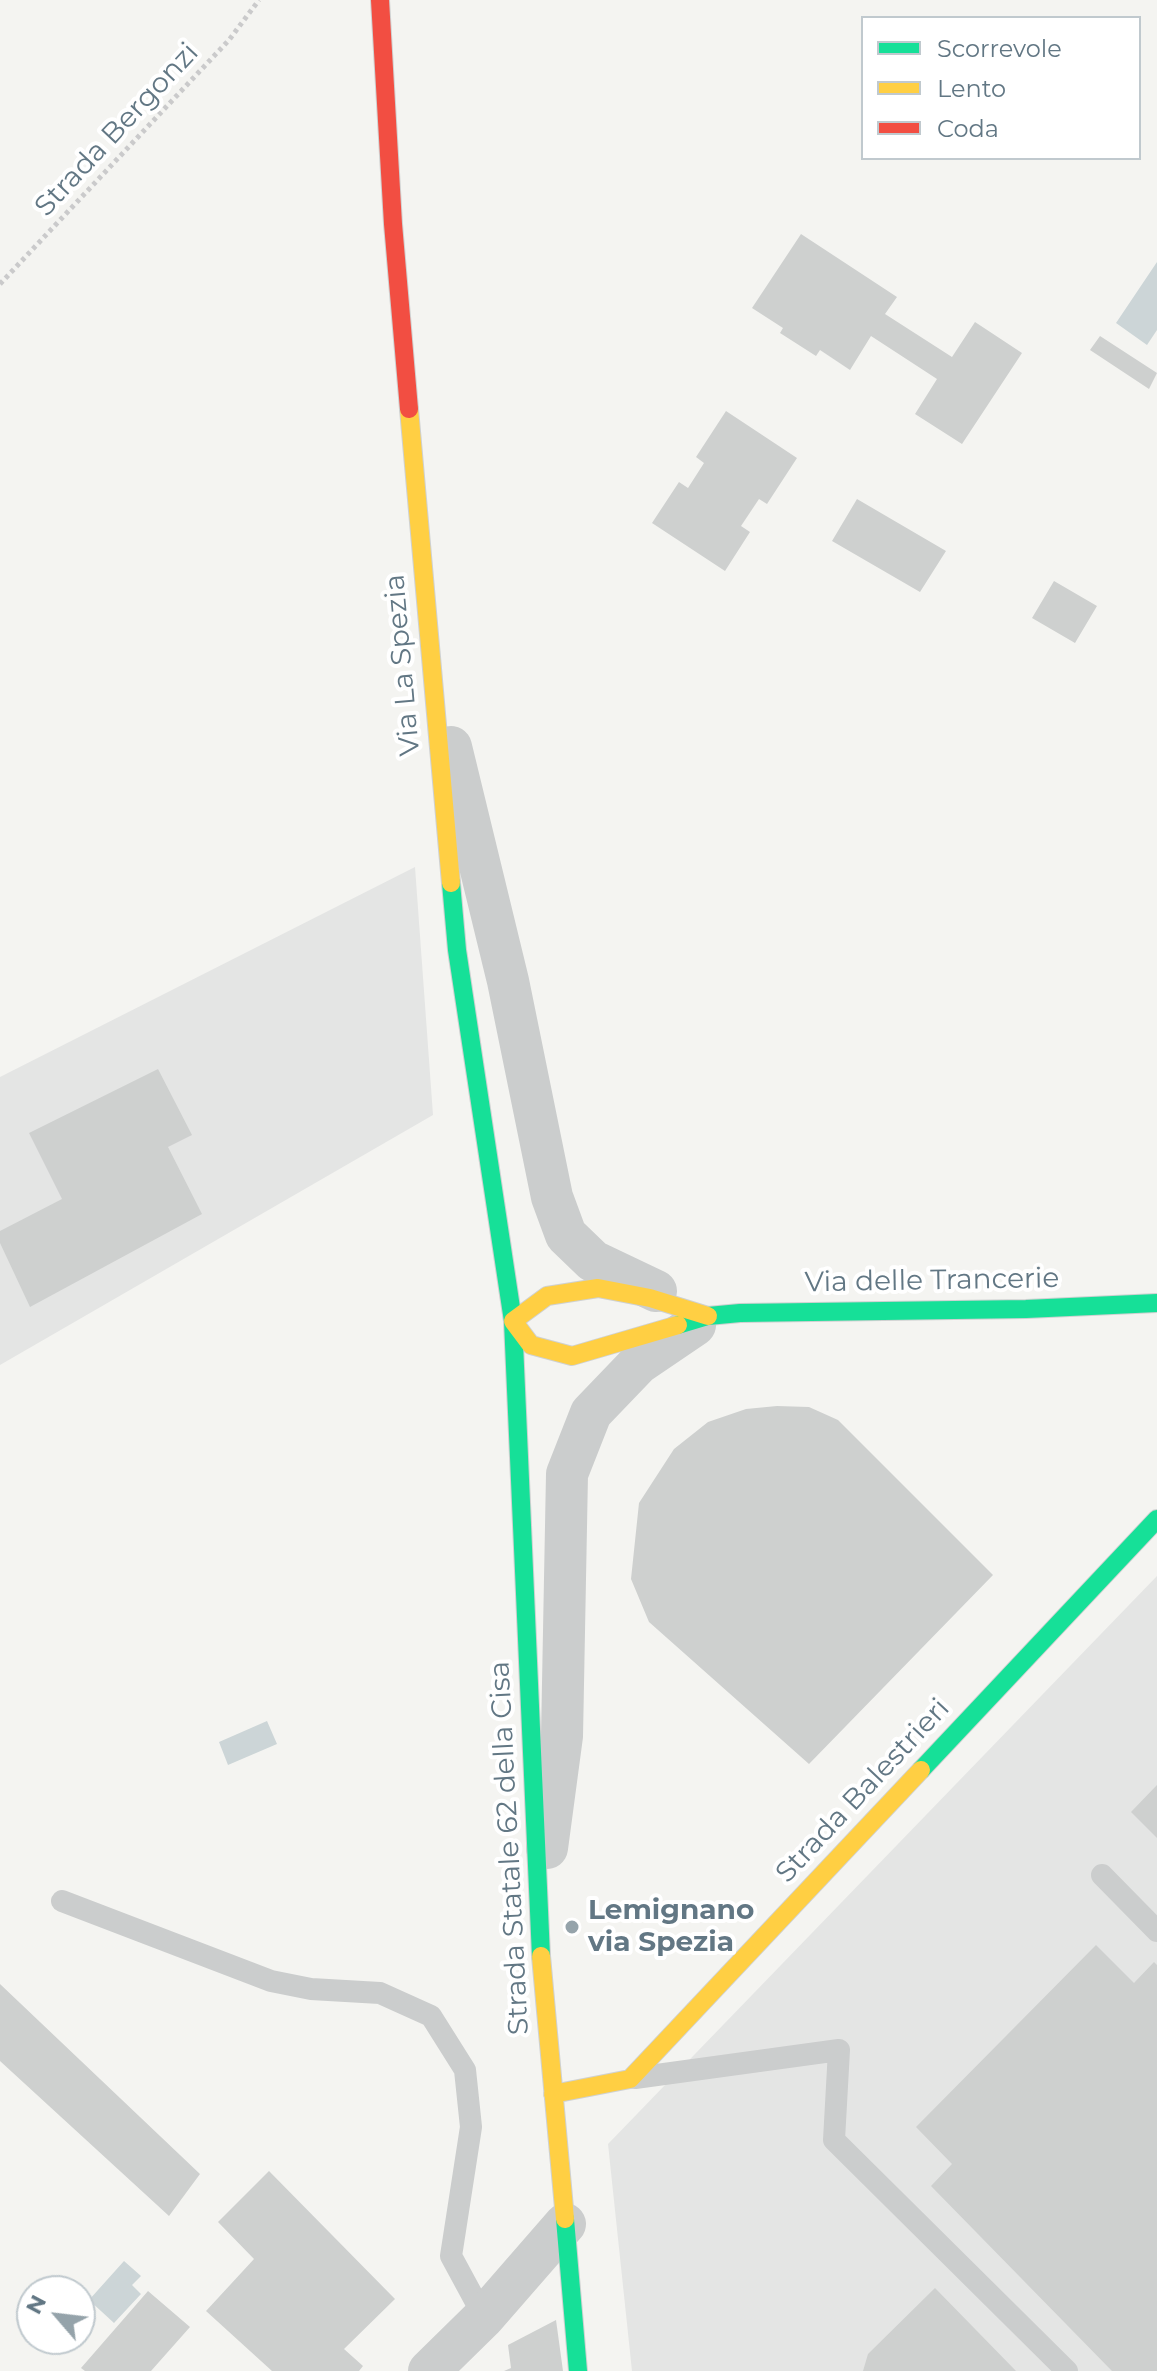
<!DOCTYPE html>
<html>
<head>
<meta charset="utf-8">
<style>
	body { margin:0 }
	#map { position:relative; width:1157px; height:2371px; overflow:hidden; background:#f4f4f1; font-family:Montserrat,sans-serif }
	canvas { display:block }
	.legend { position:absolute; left:861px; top:16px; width:280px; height:144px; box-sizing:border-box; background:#fff; border:2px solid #c0c9ce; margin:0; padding:10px 14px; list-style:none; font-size:24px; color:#627784 }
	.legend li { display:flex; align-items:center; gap:16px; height:40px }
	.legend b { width:40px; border:2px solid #c0c9ce }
	.north { position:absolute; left:16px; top:2275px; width:80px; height:80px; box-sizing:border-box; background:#fff; border:2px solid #c0c9ce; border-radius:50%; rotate:298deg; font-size:22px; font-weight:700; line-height:32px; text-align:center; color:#627784 }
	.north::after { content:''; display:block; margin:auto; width:28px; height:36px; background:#95a3aa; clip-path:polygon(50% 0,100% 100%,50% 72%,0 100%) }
</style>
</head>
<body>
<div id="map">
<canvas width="1157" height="2371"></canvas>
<ul class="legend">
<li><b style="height:10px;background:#16e098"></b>Scorrevole</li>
<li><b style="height:10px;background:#ffcf43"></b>Lento</li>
<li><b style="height:10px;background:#f24e42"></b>Coda</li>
</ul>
<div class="north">N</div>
</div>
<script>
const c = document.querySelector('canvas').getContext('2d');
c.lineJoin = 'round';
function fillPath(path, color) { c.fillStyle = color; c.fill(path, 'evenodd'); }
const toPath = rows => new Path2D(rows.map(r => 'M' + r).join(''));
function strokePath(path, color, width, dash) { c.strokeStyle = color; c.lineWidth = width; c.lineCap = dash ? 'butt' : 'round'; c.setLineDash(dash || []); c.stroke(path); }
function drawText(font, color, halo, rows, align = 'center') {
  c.font = font + ' Montserrat,sans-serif'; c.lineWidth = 8; c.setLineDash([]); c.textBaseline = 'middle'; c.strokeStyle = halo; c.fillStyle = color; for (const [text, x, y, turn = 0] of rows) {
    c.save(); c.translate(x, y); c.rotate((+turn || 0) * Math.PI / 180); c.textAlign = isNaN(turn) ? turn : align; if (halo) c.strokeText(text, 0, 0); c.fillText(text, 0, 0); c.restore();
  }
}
fillPath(toPath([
	[415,867,433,1115,0,1365,0,1077],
	[1157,1576,1157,2371,632,2371,608,2144]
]), '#e4e5e4');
fillPath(toPath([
	[1157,262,1157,330,1147,345,1116,323],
	[267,1721,277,1744,228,1765,219,1742],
	[124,2261,141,2276,132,2285,141,2294,114,2323,89,2300]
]), '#ccd5d7');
fillPath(toPath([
	[801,234,897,297,885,314,952,357,975,322,1022,353,962,444,915,414,937,379,871,336,850,370,820,350,816,356,780,333,783,328,752,308],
	[1100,336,1157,373,1149,389,1090,350],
	[726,411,797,458,767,504,759,499,741,526,750,532,725,571,652,523,679,482,688,488,704,463,696,457],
	[857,499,946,551,920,592,832,541],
	[1054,581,1097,606,1075,643,1032,618],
	[158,1069,192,1135,168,1147,202,1214,30,1307,0,1243,0,1231,62,1199,29,1133],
	[777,1406,809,1407,838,1420,993,1575,809,1764,649,1622,631,1579,639,1503,674,1449,708,1422,746,1409],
	[1157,1785,1157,1838,1131,1812],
	[1096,1945,1134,1983,1154,1962,1157,1965,1157,2371,1112,2371,931,2186,952,2164,916,2127],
	[0,1984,200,2174,169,2216,0,2061],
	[269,2171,395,2299,344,2349,363,2366,359,2371,272,2371,206,2311,254,2259,218,2222],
	[935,2288,1016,2371,863,2371,868,2354],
	[148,2291,190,2327,151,2371,85,2371,81,2368],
	[556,2320,563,2371,504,2371,511,2368,508,2345]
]), '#ced0cf');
const fast = toPath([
	[451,883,457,950,513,1321,541,1956],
	[678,1325,708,1316,740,1313,1026,1309,1157,1303],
	[921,1770,1157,1519],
	[565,2219,578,2371]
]);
const slow = toPath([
	[409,409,451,883],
	[678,1325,572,1356,531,1345,513,1321,547,1296,598,1288,650,1298,708,1316],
	[541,1956,565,2219],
	[553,2094,630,2079,921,1770]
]);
const jam = toPath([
	[380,0,393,224,409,409]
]);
strokePath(fast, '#cfd1d1', 20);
strokePath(slow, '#cfd1d1', 20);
strokePath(jam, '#cfd1d1', 20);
strokePath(toPath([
	[0,284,229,40,259,0]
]), '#cacacb', 5, [4, 4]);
strokePath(toPath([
	[1102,1875,1157,1931],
	[62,1901,271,1981,311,1989,380,1993,431,2016,465,2070,471,2127,451,2256,484,2317],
	[635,2078,839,2050,834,2140,1067,2371]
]), '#cbcdcd', 22);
strokePath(toPath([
	[451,747,508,981,552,1197,566,1235,593,1261,656,1291],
	[547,1848,562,1736,567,1474,591,1413,639,1363,695,1325],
	[429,2371,484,2317,565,2224]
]), '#cbcdcd', 42);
strokePath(fast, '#16e098', 18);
strokePath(slow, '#ffcf43', 18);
strokePath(jam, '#f24e42', 18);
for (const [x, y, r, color] of [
	[572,1927,8,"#95a3aa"]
]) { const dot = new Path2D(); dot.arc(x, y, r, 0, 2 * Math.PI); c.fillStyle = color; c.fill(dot); strokePath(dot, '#fff', 3); }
drawText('28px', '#627784', '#fff', [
	["Strada Bergonzi",117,130,-47],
	["Via La Spezia",403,665,-95],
	["Via delle Trancerie",932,1281,-1],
	["Strada Balestrieri",863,1791,-47],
	["Strada Statale 62 della Cisa",510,1848,-93]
]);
drawText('bold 28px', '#627784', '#fff', [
	["Lemignano",588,1911],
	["via Spezia",588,1943]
], 'left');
</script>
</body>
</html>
